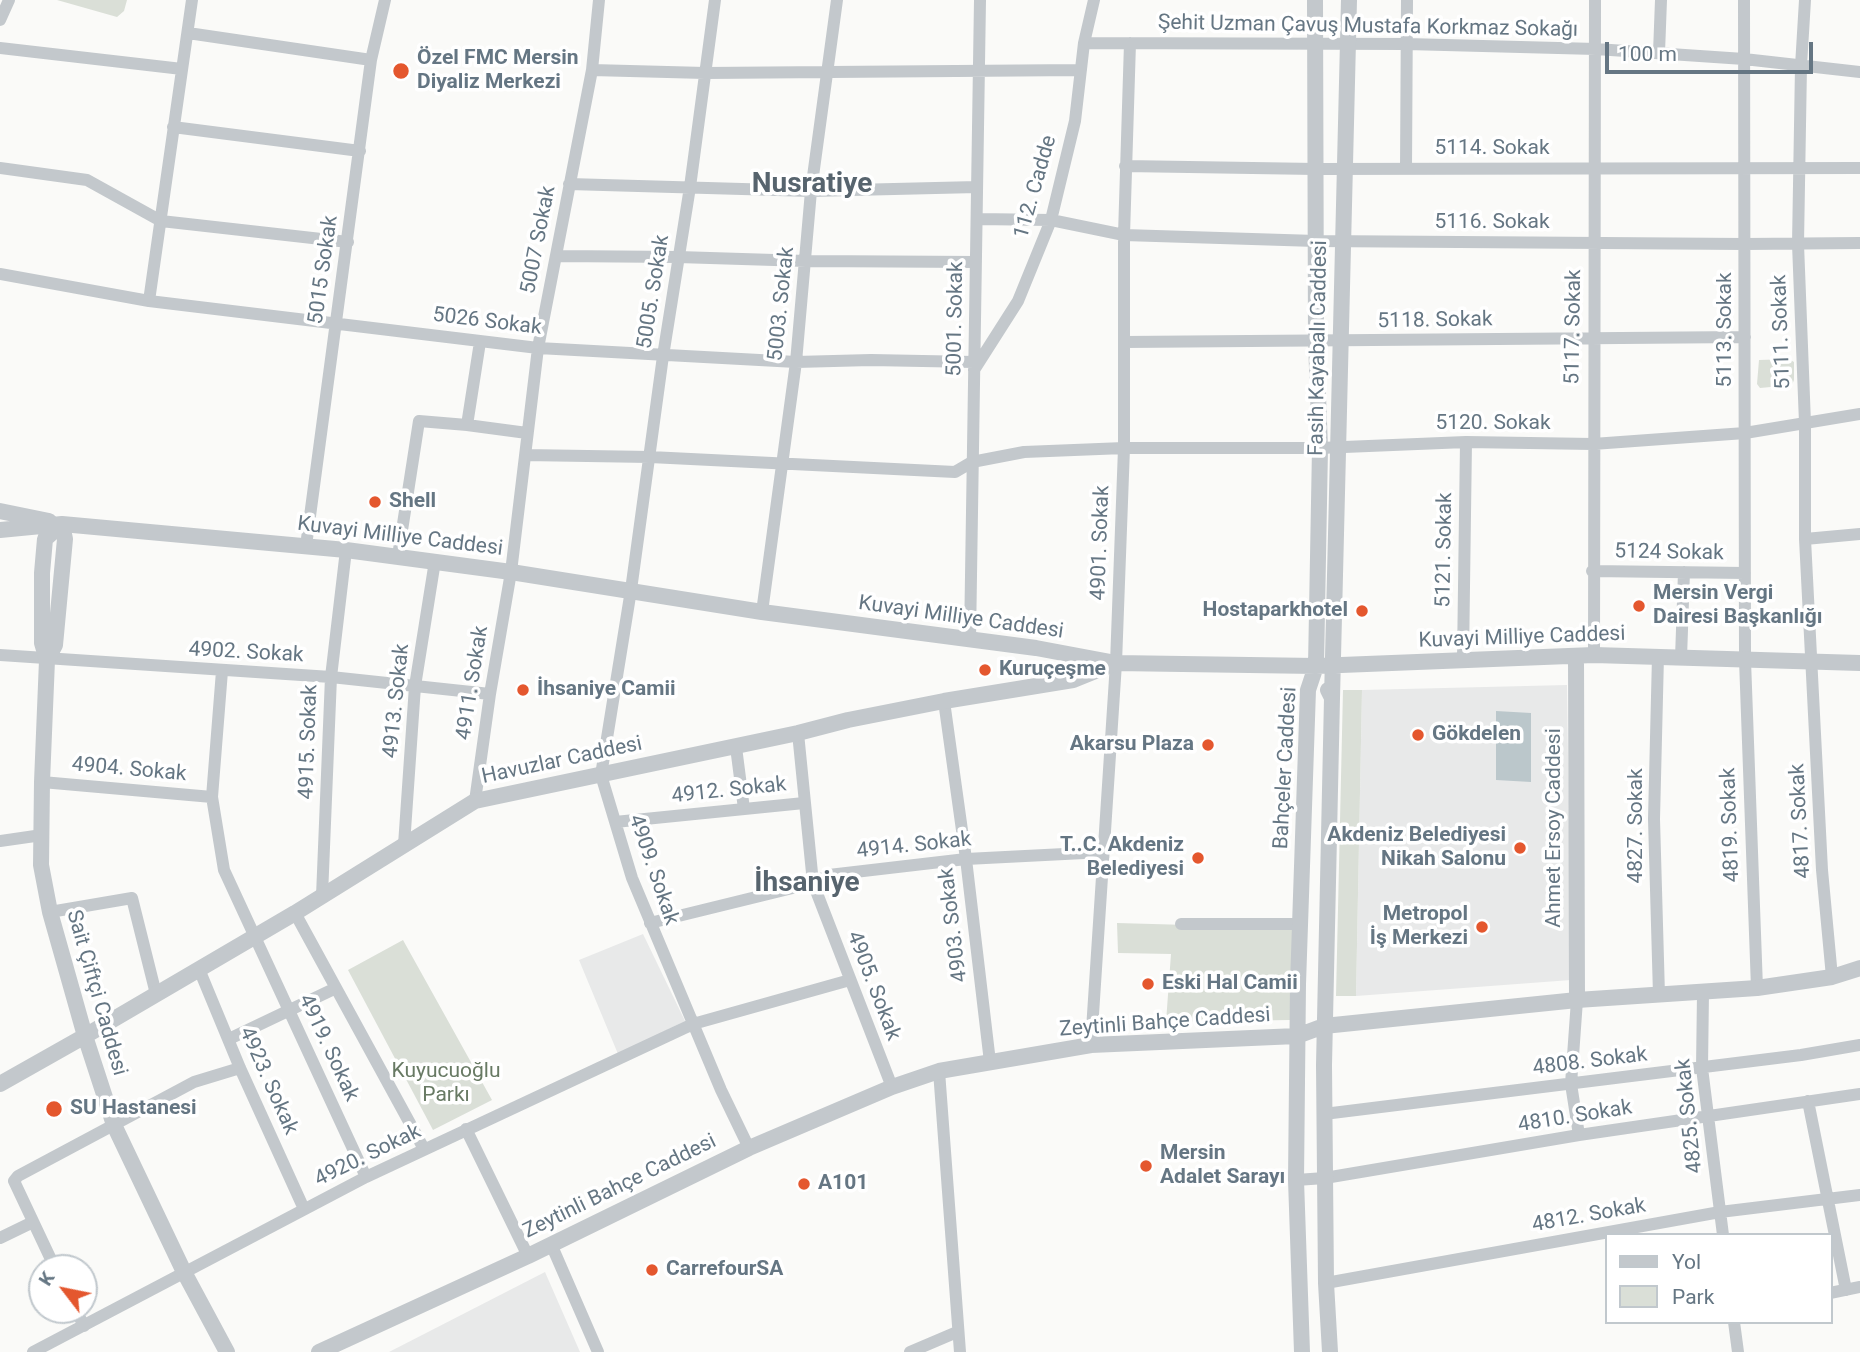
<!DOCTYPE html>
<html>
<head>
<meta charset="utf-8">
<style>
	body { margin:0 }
	#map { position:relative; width:1860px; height:1352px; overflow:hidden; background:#fafaf8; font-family:Roboto,sans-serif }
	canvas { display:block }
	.legend { position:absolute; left:1605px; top:1233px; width:228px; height:91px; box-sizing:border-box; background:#fff; border:2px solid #c1c8cd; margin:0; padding:9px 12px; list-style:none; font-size:21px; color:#657683 }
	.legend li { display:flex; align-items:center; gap:14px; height:35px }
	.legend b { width:35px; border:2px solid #c1c8cd }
	.north { position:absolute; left:28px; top:1254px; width:70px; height:70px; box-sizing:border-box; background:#fff; border:2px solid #c1c8cd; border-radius:50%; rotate:302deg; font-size:19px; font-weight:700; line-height:28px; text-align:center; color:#657683 }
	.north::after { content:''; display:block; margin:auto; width:24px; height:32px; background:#e4572e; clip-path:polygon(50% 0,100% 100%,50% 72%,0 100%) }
	.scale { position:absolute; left:1605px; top:42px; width:208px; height:32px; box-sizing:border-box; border:4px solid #657683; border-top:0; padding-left:9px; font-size:21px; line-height:24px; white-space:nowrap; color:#657683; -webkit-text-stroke:5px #fff; paint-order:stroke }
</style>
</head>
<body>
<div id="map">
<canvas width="1860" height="1352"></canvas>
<ul class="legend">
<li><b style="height:9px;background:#c3c8cc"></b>Yol</li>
<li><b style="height:19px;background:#dadfd7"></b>Park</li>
</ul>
<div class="north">K</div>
<div class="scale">100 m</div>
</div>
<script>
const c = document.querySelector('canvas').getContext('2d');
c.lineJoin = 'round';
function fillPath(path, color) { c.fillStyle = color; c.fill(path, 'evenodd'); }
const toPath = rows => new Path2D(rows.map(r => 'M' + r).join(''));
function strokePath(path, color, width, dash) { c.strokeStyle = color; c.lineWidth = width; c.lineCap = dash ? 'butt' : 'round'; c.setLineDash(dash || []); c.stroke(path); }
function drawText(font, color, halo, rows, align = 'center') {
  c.font = font + ' Roboto,sans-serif'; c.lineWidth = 7; c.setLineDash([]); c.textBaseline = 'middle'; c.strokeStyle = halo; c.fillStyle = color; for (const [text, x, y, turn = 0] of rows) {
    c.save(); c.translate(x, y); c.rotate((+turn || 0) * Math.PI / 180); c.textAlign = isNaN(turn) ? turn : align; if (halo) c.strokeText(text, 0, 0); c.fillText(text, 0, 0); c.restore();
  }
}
fillPath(toPath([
	[1567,685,1571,980,1356,996,1362,690],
	[643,934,685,1021,618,1054,579,960],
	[545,1272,580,1352,389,1352]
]), '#e8e9e9');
fillPath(toPath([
	[57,0,127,0,124,11,117,17],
	[1789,359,1794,362,1794,380,1792,385,1760,388,1757,384,1759,360],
	[1343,690,1362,690,1356,996,1336,996],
	[1117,923,1294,928,1290,1020,1166,1022,1171,954,1118,953],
	[403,940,492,1100,433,1130,348,970]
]), '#dadfd7');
fillPath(toPath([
	[1496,711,1531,713,1531,782,1496,780]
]), '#bbc7cb');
strokePath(toPath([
	[715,0,690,187,663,356,631,590,601,775,632,878,721,1090,749,1148],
	[1744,0,1745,660,1757,988],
	[1805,0,1801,66,1798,244,1805,423,1805,539,1822,870,1832,977],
	[0,20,9,0],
	[188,33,371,60],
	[1084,43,1407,44,1596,49,1744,59,1860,72],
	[0,48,182,69],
	[1659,53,1661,0],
	[592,70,705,73,1081,70],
	[173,127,360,151],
	[1125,166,1316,169,1860,168],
	[0,168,87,180,161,221,348,242],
	[1406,169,1407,0],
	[569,184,811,191,977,187],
	[977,219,1051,220,1124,235,1316,241,1745,244,1860,243],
	[557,256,678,257,806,261,976,262],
	[0,274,149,301,538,348,796,362,871,360,974,362],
	[149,301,192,0],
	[1125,342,1745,337],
	[974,370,1018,301,1051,220,1075,121,1084,43,1094,0],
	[467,425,527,433],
	[525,455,650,457,955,472,972,462,1024,452,1124,448,1320,448,1466,442,1593,444,1745,433,1860,414],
	[1805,539,1860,534],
	[306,546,371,60,385,0],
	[398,556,419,421,467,425,480,342],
	[1592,571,1745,573],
	[762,612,796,362,811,191,837,0],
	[970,640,980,0],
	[0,655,331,677,490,694],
	[1594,655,1595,0],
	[1658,656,1654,819,1659,995],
	[1681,658,1684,572],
	[1463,659,1466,442],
	[222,671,212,797,224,870,366,1177],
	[944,701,966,859,990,1062],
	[798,733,813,883,892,1087],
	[736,747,744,809],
	[42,782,212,797],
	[475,801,490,694,511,572,538,348,592,70,599,0],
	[615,822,804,803],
	[0,841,42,835],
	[404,845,415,686,435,561],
	[322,896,331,677,346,550],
	[50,912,132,898,156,994],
	[295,913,424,1149],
	[650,923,813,883,829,875,966,859,1104,852],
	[1181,924,1300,924],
	[199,969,240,1068,304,1209],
	[1703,993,1702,1068,1723,1235],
	[1577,1000,1571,1084,1579,1135],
	[229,1039,336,988],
	[1091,1045,1116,663,1124,448,1124,235,1130,43],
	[939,1071,960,1352],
	[1808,1101,1846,1290],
	[1324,1114,1801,1055,1860,1045],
	[466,1129,528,1256],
	[1296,1180,1325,1178,1579,1135,1860,1094],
	[0,1238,33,1222],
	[551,1244,598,1352],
	[55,1268,14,1181,18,1176,194,1082,240,1068],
	[1326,1283,1720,1212,1860,1195],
	[1830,1293,1860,1287],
	[76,1310,84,1326],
	[1734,1322,1738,1352],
	[33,1352,366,1177,693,1024,850,980],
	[910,1352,957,1332]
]), '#c3c8cc', 12);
strokePath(toPath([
	[0,511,49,521],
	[62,524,45,539,42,573,42,643,47,660,42,782,41,865,50,912,85,1036,114,1125,184,1272,227,1352],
	[0,530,62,524,346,550,511,572,762,612,1036,648,1116,663,1316,666,1594,655,1860,663],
	[1576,656,1577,1000],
	[47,660,55,645,65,539,62,524],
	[1328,690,1332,698,1324,1065,1326,1283,1330,1352],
	[1332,698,1349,0],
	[0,1084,85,1036,295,913,475,801,798,733,848,720,944,701,1073,680,1115,663],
	[319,1352,528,1256,749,1148,892,1087,939,1071,1091,1045,1297,1036,1324,1026,1577,1000,1757,988,1832,977,1860,968],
	[1302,1352,1296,1180,1298,984,1308,690,1316,666,1320,448,1316,342,1315,0]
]), '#c3c8cc', 16);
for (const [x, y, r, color] of [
	[401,71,9,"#e4572e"],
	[375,502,7,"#e4572e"],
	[1639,606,7,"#e4572e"],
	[1362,611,7,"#e4572e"],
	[985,670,7,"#e4572e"],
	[523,690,7,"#e4572e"],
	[1418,735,7,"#e4572e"],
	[1208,745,7,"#e4572e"],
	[1520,848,7,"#e4572e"],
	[1198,858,7,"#e4572e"],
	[1482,927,7,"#e4572e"],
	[1148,984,7,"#e4572e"],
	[54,1109,9,"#e4572e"],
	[1146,1166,7,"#e4572e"],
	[804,1184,7,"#e4572e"],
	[652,1270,7,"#e4572e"]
]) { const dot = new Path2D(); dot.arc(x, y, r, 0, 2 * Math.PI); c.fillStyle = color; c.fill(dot); strokePath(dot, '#fff', 2.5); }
drawText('21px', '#657683', '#fff', [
	["Şehit Uzman Çavuş Mustafa Korkmaz Sokağı",1368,27,1],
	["5114. Sokak",1492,149],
	["112. Cadde",1036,187,-74],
	["5116. Sokak",1492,223],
	["5007 Sokak",539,240,-79],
	["5015 Sokak",324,270,-82],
	["5005. Sokak",654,292,-81],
	["5003. Sokak",782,304,-84],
	["5001. Sokak",956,319,-89],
	["5118. Sokak",1435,321,-1],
	["5026 Sokak",487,322,7],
	["5117. Sokak",1574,327,-89],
	["5113. Sokak",1726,330,-90],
	["5111. Sokak",1782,332,-92],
	["Fasih Kayabalı Caddesi",1319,348,-89],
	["5120. Sokak",1493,424],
	["Kuvayi Milliye Caddesi",400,537,7],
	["4901. Sokak",1101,543,-88],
	["5121. Sokak",1445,550,-89],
	["5124 Sokak",1669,553,1],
	["Kuvayi Milliye Caddesi",961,618,8],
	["Kuvayi Milliye Caddesi",1522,638,-2],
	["4902. Sokak",246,653,3],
	["4911. Sokak",473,683,-81],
	["4913. Sokak",397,701,-84],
	["4915. Sokak",309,742,-88],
	["Havuzlar Caddesi",562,761,-12],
	["Bahçeler Caddesi",1286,768,-87],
	["4904. Sokak",129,770,5],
	["4912. Sokak",729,791,-6],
	["4817. Sokak",1801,821,-93],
	["4819. Sokak",1731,825,-92],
	["4827. Sokak",1637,826,-90],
	["Ahmet Ersoy Caddesi",1555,828,-90],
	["4914. Sokak",914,846,-6],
	["4909. Sokak",653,870,71],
	["4903. Sokak",954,925,-97],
	["4905. Sokak",873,986,69],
	["Sait Çiftçi Caddesi",96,993,74],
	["Zeytinli Bahçe Caddesi",1165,1023,-4],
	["4919. Sokak",328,1048,65],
	["4808. Sokak",1590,1062,-7],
	["4923. Sokak",268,1081,66],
	["4825. Sokak",1690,1116,-96],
	["4810. Sokak",1575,1117,-9],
	["4920. Sokak",368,1156,-26],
	["Zeytinli Bahçe Caddesi",620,1187,-26],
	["4812. Sokak",1589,1216,-10]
]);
drawText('bold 21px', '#657683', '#fff', [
	["Özel FMC Mersin",417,59],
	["Diyaliz Merkezi",417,83],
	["Shell",389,502],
	["Mersin Vergi",1653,594],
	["Dairesi Başkanlığı",1653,618],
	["Hostaparkhotel",1348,611,"right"],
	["Kuruçeşme",999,670],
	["İhsaniye Camii",537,690],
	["Gökdelen",1432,735],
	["Akarsu Plaza",1194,745,"right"],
	["Akdeniz Belediyesi",1506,836,"right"],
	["Nikah Salonu",1506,860,"right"],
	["T..C. Akdeniz",1184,846,"right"],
	["Belediyesi",1184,870,"right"],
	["Metropol",1468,915,"right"],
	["İş Merkezi",1468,939,"right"],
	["Eski Hal Camii",1162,984],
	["SU Hastanesi",70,1109],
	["Mersin",1160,1154],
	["Adalet Sarayı",1160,1178],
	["A101",818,1184],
	["CarrefourSA",666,1270]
], 'left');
drawText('21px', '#687a64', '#fff', [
	["Kuyucuoğlu",446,1072],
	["Parkı",446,1096]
]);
drawText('bold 28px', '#57646e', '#fff', [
	["Nusratiye",812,185],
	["İhsaniye",807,884]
]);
</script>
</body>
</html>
